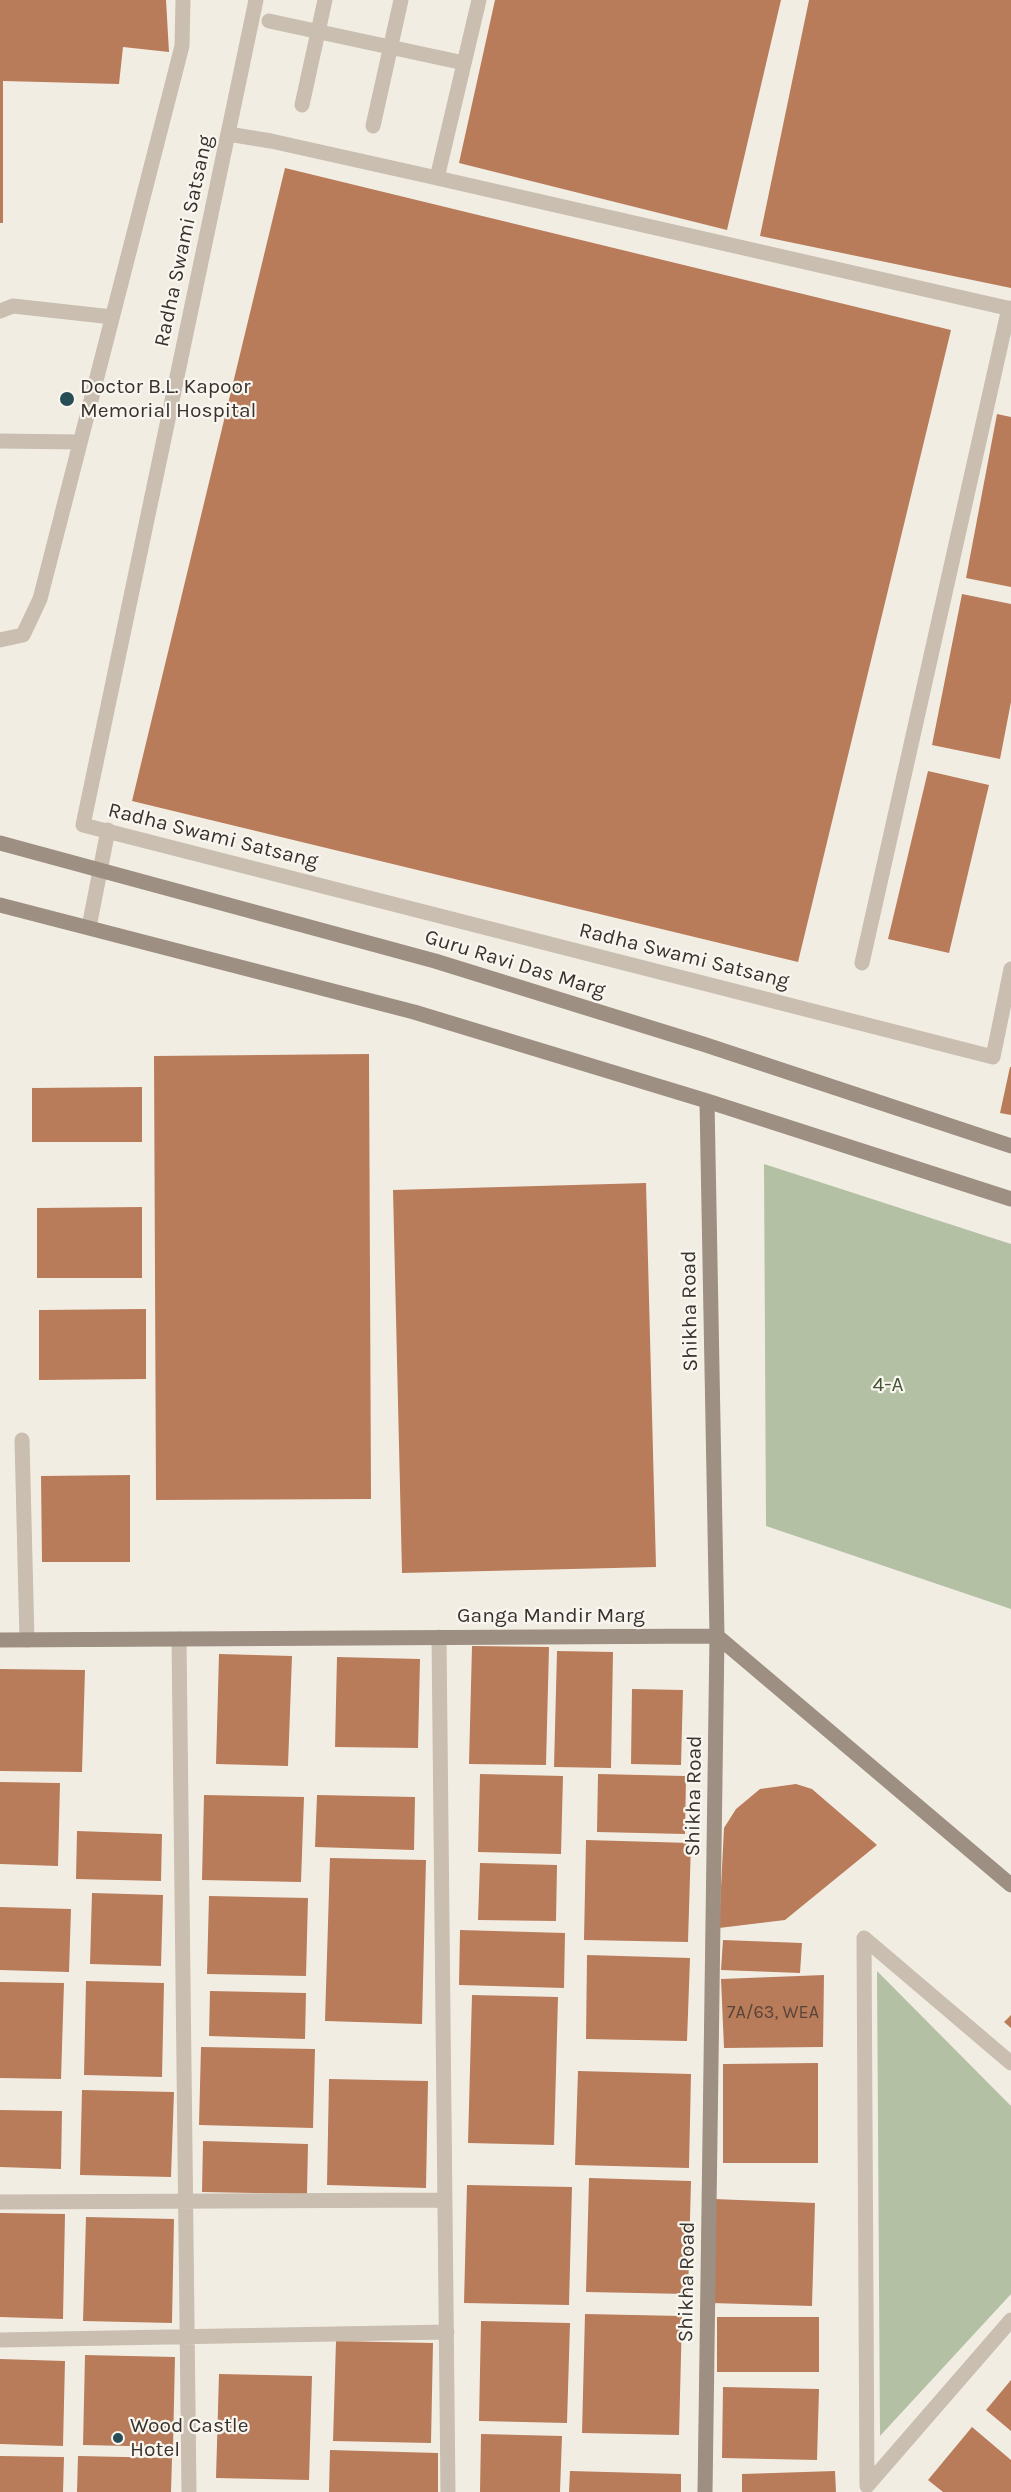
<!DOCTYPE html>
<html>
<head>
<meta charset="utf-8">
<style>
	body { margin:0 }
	canvas { display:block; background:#f2ede3 }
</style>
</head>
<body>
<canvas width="1011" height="2492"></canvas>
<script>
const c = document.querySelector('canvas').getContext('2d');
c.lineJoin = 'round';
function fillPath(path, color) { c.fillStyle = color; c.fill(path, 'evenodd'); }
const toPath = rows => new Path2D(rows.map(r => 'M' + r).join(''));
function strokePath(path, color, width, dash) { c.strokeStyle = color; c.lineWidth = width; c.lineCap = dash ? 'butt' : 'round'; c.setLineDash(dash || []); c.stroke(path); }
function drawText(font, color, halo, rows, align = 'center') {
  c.font = font + ' Karla,sans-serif'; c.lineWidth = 4.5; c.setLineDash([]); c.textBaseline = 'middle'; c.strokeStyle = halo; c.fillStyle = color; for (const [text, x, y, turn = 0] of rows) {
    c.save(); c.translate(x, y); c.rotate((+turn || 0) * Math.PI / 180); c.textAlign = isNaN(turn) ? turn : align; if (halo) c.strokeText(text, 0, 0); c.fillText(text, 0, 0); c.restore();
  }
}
fillPath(toPath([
	[764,1164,1011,1244,1011,1609,766,1526],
	[877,1971,1011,2106,1011,2294,880,2436]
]), '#b3c0a4');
fillPath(toPath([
	[0,0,166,0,169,52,123,47,119,84,3,81,3,223,0,223],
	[495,0,781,0,727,230,459,163],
	[809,0,1011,0,1011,288,760,236],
	[285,168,951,330,798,962,132,801],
	[997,414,1011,417,1011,587,966,578],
	[962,594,1011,604,1011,702,1000,759,932,745],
	[928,771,989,785,949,953,888,939],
	[369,1054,371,1499,156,1500,154,1056],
	[1010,1067,1011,1067,1011,1115,1000,1113],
	[142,1087,142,1142,32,1142,32,1088],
	[646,1183,656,1567,402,1573,393,1190],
	[142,1207,142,1278,37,1278,37,1208],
	[146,1309,146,1379,39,1380,39,1310],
	[130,1475,130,1562,42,1562,41,1476],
	[472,1646,549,1647,546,1765,469,1764],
	[557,1651,613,1652,611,1768,554,1767],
	[219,1654,292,1656,288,1766,216,1764],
	[337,1657,420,1659,418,1748,335,1747],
	[0,1669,85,1670,82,1772,0,1771],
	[632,1689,683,1690,681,1765,631,1764],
	[480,1774,563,1776,561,1854,478,1852],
	[598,1774,686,1776,685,1834,597,1832],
	[0,1782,60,1783,58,1866,0,1864],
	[796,1784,812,1789,877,1845,785,1920,719,1928,724,1828,736,1809,760,1789],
	[204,1795,304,1797,301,1882,202,1880],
	[317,1795,415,1797,414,1850,315,1847],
	[77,1831,162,1834,161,1881,76,1879],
	[586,1840,691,1843,688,1942,584,1940],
	[330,1858,426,1860,422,2024,325,2021],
	[480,1863,557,1865,556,1921,478,1920],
	[92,1893,163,1895,161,1966,90,1964],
	[209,1896,308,1898,306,1976,207,1974],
	[0,1907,71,1909,69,1972,0,1970],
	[460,1930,565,1933,564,1988,459,1985],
	[723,1940,802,1943,800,1973,721,1970],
	[587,1955,690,1958,687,2041,586,2039],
	[824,1975,823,2047,724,2048,721,1979],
	[86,1981,164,1983,162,2077,84,2075],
	[0,1982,64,1983,61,2079,0,2078],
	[210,1991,306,1993,305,2039,209,2036],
	[472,1995,558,1997,554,2145,468,2143],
	[1011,2015,1011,2028,1004,2022],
	[201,2047,315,2049,313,2128,199,2125],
	[818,2063,818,2163,723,2163,723,2064],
	[578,2071,691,2074,689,2168,575,2165],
	[329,2079,428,2081,426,2188,327,2185],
	[82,2090,174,2092,171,2177,80,2175],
	[0,2110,62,2111,61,2169,0,2167],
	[203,2141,308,2144,307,2194,202,2192],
	[589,2178,691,2181,688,2294,586,2292],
	[467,2185,572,2187,569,2305,464,2303],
	[714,2199,815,2203,812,2306,711,2303],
	[0,2213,65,2214,63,2319,0,2317],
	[86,2217,174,2219,172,2323,83,2321],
	[585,2314,682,2316,679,2435,582,2433],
	[717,2317,819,2317,819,2372,717,2372],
	[481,2321,570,2323,567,2423,479,2421],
	[336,2341,433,2343,431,2443,333,2441],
	[85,2355,175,2357,173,2447,83,2445],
	[0,2359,65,2361,63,2446,0,2444],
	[219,2374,312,2376,309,2480,216,2478],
	[1011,2380,1011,2431,986,2410],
	[723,2387,819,2389,817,2460,722,2458],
	[972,2427,1011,2460,1011,2492,943,2492,928,2480],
	[481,2434,562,2436,560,2492,480,2492],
	[330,2450,438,2453,438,2492,329,2492],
	[0,2456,64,2457,63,2492,0,2492],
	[78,2456,172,2458,171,2492,77,2492],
	[570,2471,681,2474,681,2492,569,2492],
	[835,2471,836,2492,742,2492,742,2474]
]), '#b97c5a');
strokePath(toPath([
	[256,0,83,825,993,1057,1011,969],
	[269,21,464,63],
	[302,105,325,0],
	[373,126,401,0],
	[228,134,271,141,437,178,479,0],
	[437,178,1011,309],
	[0,311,13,306,112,317],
	[0,441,79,442],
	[0,640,23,635,40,599,182,46,183,0],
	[89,927,108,830],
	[862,963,1009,308],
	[22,1440,27,1640]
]), '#c9beb0', 15);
strokePath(toPath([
	[439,1637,448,2492],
	[179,1639,189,2492],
	[1011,2063,864,1938,867,2486,1011,2320],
	[0,2202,445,2200],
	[0,2340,447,2332]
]), '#c9beb0', 15);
strokePath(toPath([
	[0,843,435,961,703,1044,1011,1146],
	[0,905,414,1012,707,1101,1011,1199],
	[0,1640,717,1636,1011,1885],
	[705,2492,717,1636,707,1101]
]), '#9d8f81', 15);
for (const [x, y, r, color] of [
	[67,399,8,"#274d56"],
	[118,2438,6,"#274d56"]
]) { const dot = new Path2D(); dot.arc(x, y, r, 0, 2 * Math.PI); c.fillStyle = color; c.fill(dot); strokePath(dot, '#f9f6f0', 2); }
drawText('18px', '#594438', null, [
	["7A/63, WEA",773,2013]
]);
drawText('21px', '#39322d', '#f9f6f0', [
	["Radha Swami Satsang",184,241,-78],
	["Radha Swami Satsang",213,836,14],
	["Radha Swami Satsang",684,956,14],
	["Guru Ravi Das Marg",515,964,17],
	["Shikha Road",690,1311,-91],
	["Ganga Mandir Marg",551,1616],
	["Shikha Road",694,1796,-89],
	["Shikha Road",687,2282,-89]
]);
drawText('21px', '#39322d', '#f9f6f0', [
	["Doctor B.L. Kapoor",80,387],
	["Memorial Hospital",80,411],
	["Wood Castle",130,2426],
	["Hotel",130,2450]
], 'left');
drawText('21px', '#453', '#f9f6f0', [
	["4-A",888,1385]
]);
</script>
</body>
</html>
